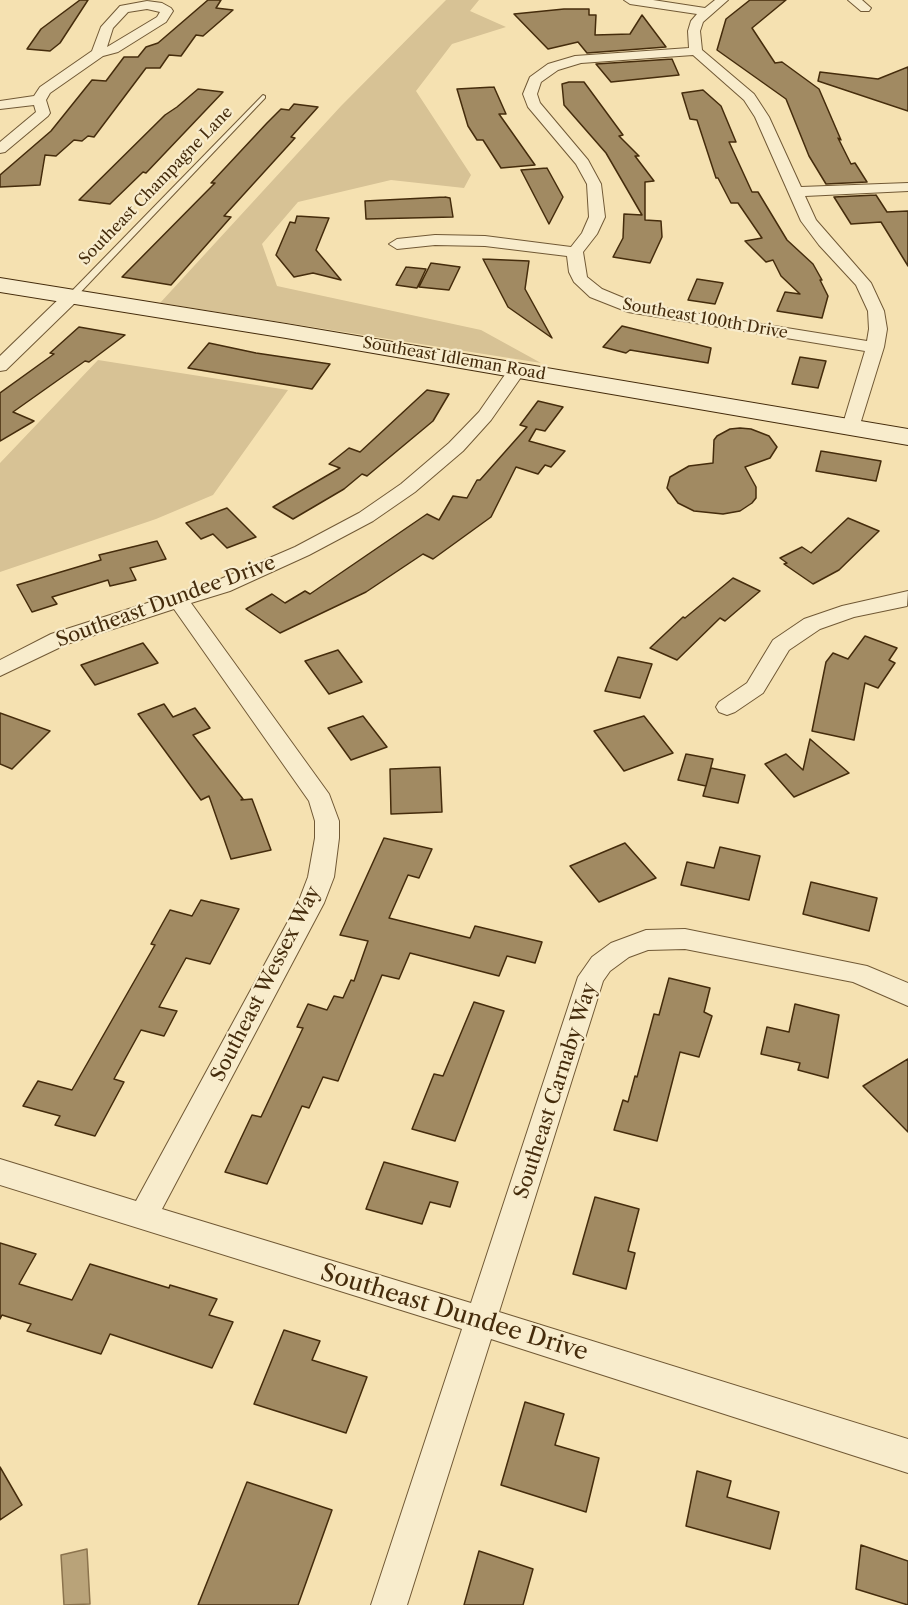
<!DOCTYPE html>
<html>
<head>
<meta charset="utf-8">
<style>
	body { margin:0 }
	canvas { display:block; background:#f5e1b1 }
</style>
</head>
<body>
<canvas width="908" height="1605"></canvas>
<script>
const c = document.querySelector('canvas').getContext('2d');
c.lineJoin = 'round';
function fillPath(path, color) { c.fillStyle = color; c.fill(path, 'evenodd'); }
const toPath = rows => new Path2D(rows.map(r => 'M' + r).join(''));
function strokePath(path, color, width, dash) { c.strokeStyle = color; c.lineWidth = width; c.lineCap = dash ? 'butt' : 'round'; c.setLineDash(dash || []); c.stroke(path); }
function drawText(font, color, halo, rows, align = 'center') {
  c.font = font + ' "Libre Caslon Text",serif'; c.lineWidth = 4.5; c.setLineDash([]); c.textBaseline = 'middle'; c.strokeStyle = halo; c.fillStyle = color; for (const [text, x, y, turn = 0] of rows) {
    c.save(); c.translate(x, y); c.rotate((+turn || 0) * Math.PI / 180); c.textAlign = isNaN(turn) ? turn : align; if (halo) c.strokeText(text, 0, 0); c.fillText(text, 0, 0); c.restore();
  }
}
fillPath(toPath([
	[446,0,479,0,470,11,506,27,452,44,416,91,471,175,464,188,391,180,298,202,262,244,277,286,481,330,541,363,160,303,341,106],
	[98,360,288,390,213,495,156,519,0,572,0,463]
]), '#d7c295');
const water = toPath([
	[87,1549,90,1604,64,1605,61,1555,87,1549]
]);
fillPath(water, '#b9a379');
strokePath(water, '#8b734d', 1.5);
const building = toPath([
	[80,0,88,0,60,43,50,51,27,49,41,29,80,0],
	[208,0,221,0,216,8,233,10,203,36,196,35,181,56,169,55,160,68,146,68,94,137,88,136,82,141,74,140,56,156,45,155,40,185,0,187,0,175,51,131,92,80,106,81,124,57,138,57,146,47,158,43,208,0],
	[750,0,786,0,752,28,775,63,782,62,819,89,841,140,838,138,851,164,855,163,867,182,826,184,809,156,786,99,717,50,726,19,750,0],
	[564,9,589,9,589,15,596,15,595,35,630,34,642,15,666,47,587,53,578,42,548,49,514,14,564,9],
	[672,59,679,75,611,82,596,64,672,59],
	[908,67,908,111,818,81,820,72,878,79,908,67],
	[569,82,584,82,623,135,619,136,639,156,635,156,654,181,645,182,645,220,661,221,662,237,650,263,613,257,623,238,624,214,642,215,606,153,564,105,562,84,569,82],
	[494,87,506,114,499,114,535,165,501,168,483,140,477,140,468,126,457,89,494,87],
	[198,89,223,92,146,173,143,172,110,204,79,200,165,115,177,107,198,89],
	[703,90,721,106,736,142,729,142,752,192,758,192,787,240,813,264,822,280,820,280,828,296,822,318,777,311,785,292,800,294,781,276,773,260,766,262,745,241,762,238,738,203,731,203,718,178,716,178,697,120,690,119,682,93,703,90],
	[294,104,318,107,291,137,295,138,224,216,231,217,171,285,122,277,215,183,211,183,267,123,281,109,289,110,294,104],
	[547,168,563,197,549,224,521,170,547,168],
	[876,195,887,212,908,211,908,266,881,222,851,224,834,197,876,195],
	[445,197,450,198,453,217,366,219,365,201,445,197],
	[297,216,329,218,316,250,341,280,313,273,294,277,276,255,290,222,295,223,297,216],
	[483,259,529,261,525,289,552,338,508,307,483,259],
	[431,263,460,267,449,290,419,287,431,263],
	[406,267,426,269,417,288,396,285,406,267],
	[697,279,723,283,715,304,688,300,697,279],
	[622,326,711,348,708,363,630,350,626,353,603,347,622,326],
	[79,327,125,335,89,362,85,361,13,412,34,421,0,441,0,393,54,354,50,353,79,327],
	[209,343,256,353,330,364,312,389,188,368,209,343],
	[800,357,826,361,818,388,792,384,800,357],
	[427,390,449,394,433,421,367,476,362,474,344,489,293,519,273,507,340,468,329,464,349,448,360,452,427,390],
	[538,401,563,407,545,431,536,429,529,441,565,451,551,467,545,465,538,474,516,467,491,517,433,559,423,554,366,592,280,633,246,609,272,594,285,603,305,591,310,594,427,514,439,520,453,496,467,498,477,480,480,480,527,427,520,425,538,401],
	[740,428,751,429,769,436,777,447,770,458,745,467,756,487,756,498,752,503,740,511,723,514,694,511,678,503,667,488,670,477,689,466,713,463,714,440,717,436,730,429,740,428],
	[821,451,881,461,876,481,816,471,821,451],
	[227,508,256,537,227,548,213,534,201,539,186,523,227,508],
	[848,518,879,531,839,570,813,584,784,564,787,563,780,558,802,547,811,553,848,518],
	[157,541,166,559,130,568,136,580,110,586,108,580,52,597,57,604,32,612,17,585,101,560,99,555,157,541],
	[733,578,760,591,725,621,720,618,677,660,650,648,683,617,685,618,733,578],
	[865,636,897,648,889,660,895,663,878,688,865,683,854,740,812,731,826,662,833,653,848,659,865,636],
	[143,643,158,663,95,685,81,665,143,643],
	[338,650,362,682,329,694,305,661,338,650],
	[618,657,652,664,640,698,605,691,618,657],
	[164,704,173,717,195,708,210,728,193,735,243,799,241,800,252,799,271,850,231,859,209,796,201,800,138,714,164,704],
	[0,713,50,731,12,769,0,764,0,713],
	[363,716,387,747,351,760,328,728,363,716],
	[644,716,673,753,624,771,594,731,644,716],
	[810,739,849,773,794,797,765,764,786,754,803,770,810,739],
	[686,754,713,759,706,786,678,780,686,754],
	[440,767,442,812,391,814,390,769,440,767],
	[711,768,745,775,738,803,703,796,711,768],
	[384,838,432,849,419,878,408,875,389,918,470,938,475,926,542,942,535,963,507,956,499,976,410,953,399,979,382,975,338,1081,323,1077,309,1108,302,1106,267,1184,225,1172,252,1115,261,1117,303,1028,297,1027,308,1004,327,1010,334,996,343,998,351,980,354,981,368,941,340,935,384,838],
	[625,843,656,878,599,902,570,866,625,843],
	[720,847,760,856,749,900,681,885,687,862,714,868,720,847],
	[811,882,877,898,869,931,803,914,811,882],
	[201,900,239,909,210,964,186,958,159,1007,177,1011,164,1036,141,1030,114,1079,124,1082,95,1136,55,1125,60,1116,23,1106,38,1081,72,1090,155,945,151,944,170,910,192,916,201,900],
	[669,978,710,988,704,1012,712,1016,699,1057,680,1052,657,1141,614,1130,623,1100,628,1102,635,1076,637,1077,654,1014,659,1015,669,978],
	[474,1002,504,1011,455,1141,412,1129,434,1074,443,1076,474,1002],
	[795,1004,839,1015,828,1078,798,1070,800,1063,761,1054,767,1027,789,1032,795,1004],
	[908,1059,908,1132,863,1086,908,1059],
	[384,1162,458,1182,450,1207,430,1202,422,1224,366,1209,384,1162],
	[595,1197,639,1209,628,1251,635,1253,626,1289,573,1274,595,1197],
	[0,1243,36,1254,19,1284,72,1300,90,1264,169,1288,170,1285,217,1299,209,1315,233,1322,212,1368,110,1334,101,1354,27,1331,31,1324,2,1315,0,1319,0,1243],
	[284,1330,320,1341,312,1360,367,1377,346,1433,254,1404,284,1330],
	[525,1402,564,1414,555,1445,599,1458,586,1512,501,1485,525,1402],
	[0,1467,22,1505,0,1520,0,1467],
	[697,1471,731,1481,727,1497,779,1512,770,1549,686,1526,697,1471],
	[247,1482,332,1510,298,1605,198,1605,247,1482],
	[861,1545,908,1561,908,1605,856,1589,861,1545],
	[479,1551,533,1569,523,1605,464,1605,479,1551]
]);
fillPath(building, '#a18a62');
strokePath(building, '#452c0c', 1.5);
const lane = toPath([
	[263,95,265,96,265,98,75,298,69,298,69,294,263,95]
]);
const street = toPath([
	[624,0,653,0,705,8,715,0,728,0,703,22,700,31,702,50,754,94,769,117,801,187,908,183,908,191,805,196,816,220,871,283,884,311,887,329,884,347,858,431,844,431,842,427,865,351,628,312,590,297,574,282,569,272,567,256,485,246,435,245,397,249,389,244,397,239,435,235,485,236,571,247,582,233,589,217,587,184,576,164,528,107,523,94,530,77,548,64,575,56,689,48,688,31,691,21,697,14,630,4,624,0],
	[693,55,744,100,755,117,801,221,819,245,856,285,868,311,869,329,867,341,638,304,602,289,587,277,583,252,597,234,605,217,601,184,588,160,540,103,537,94,541,82,558,70,581,63,693,55],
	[848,0,862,0,871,8,869,11,861,11,848,0],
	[147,1,162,3,171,8,173,11,166,22,118,52,103,56,50,93,46,100,50,113,48,116,5,152,0,153,0,142,36,112,34,105,0,109,0,101,34,96,40,87,92,51,101,27,120,6,147,1],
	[147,9,160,12,157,17,107,47,113,28,128,12,147,9],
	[72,291,78,292,80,296,78,300,6,370,0,371,0,356,66,292,72,291],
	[517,365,523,366,526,370,491,420,463,451,415,492,373,521,309,555,230,591,191,603,329,794,339,821,339,838,334,877,324,903,162,1209,471,1303,578,977,592,957,611,943,646,930,685,929,867,966,908,983,908,1006,853,982,685,949,648,950,629,957,610,971,603,981,499,1312,908,1439,908,1473,491,1339,407,1605,371,1605,462,1329,0,1185,0,1159,136,1201,298,903,308,877,315,838,315,821,309,801,174,609,67,644,0,676,0,660,51,634,216,581,295,547,359,513,401,484,449,443,479,412,511,366,517,365],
	[908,591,907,606,854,617,820,629,789,650,763,693,735,712,727,715,719,712,716,707,719,702,747,683,773,640,804,619,842,606,908,591]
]);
const secondary = toPath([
	[0,278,286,324,908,429,908,445,286,338,0,292,0,278]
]);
strokePath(lane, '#715935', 2);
strokePath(street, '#715935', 2);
strokePath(secondary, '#452c0c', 2);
fillPath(lane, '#f8eccc');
fillPath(street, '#f8eccc');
fillPath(secondary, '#f8eccc');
drawText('16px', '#452c0c', '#f8eccc', [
	["Southeast Champagne Lane",156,186,-46],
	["Southeast 100th Drive",705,319,10],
	["Southeast Idleman Road",454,359,10]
]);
drawText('20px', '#452c0c', '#f8eccc', [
	["Southeast Dundee Drive",166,602,-20],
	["Southeast Wessex Way",266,984,-63],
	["Southeast Carnaby Way",556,1091,-72]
]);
drawText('24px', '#452c0c', '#f8eccc', [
	["Southeast Dundee Drive",454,1313,17]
]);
</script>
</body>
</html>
